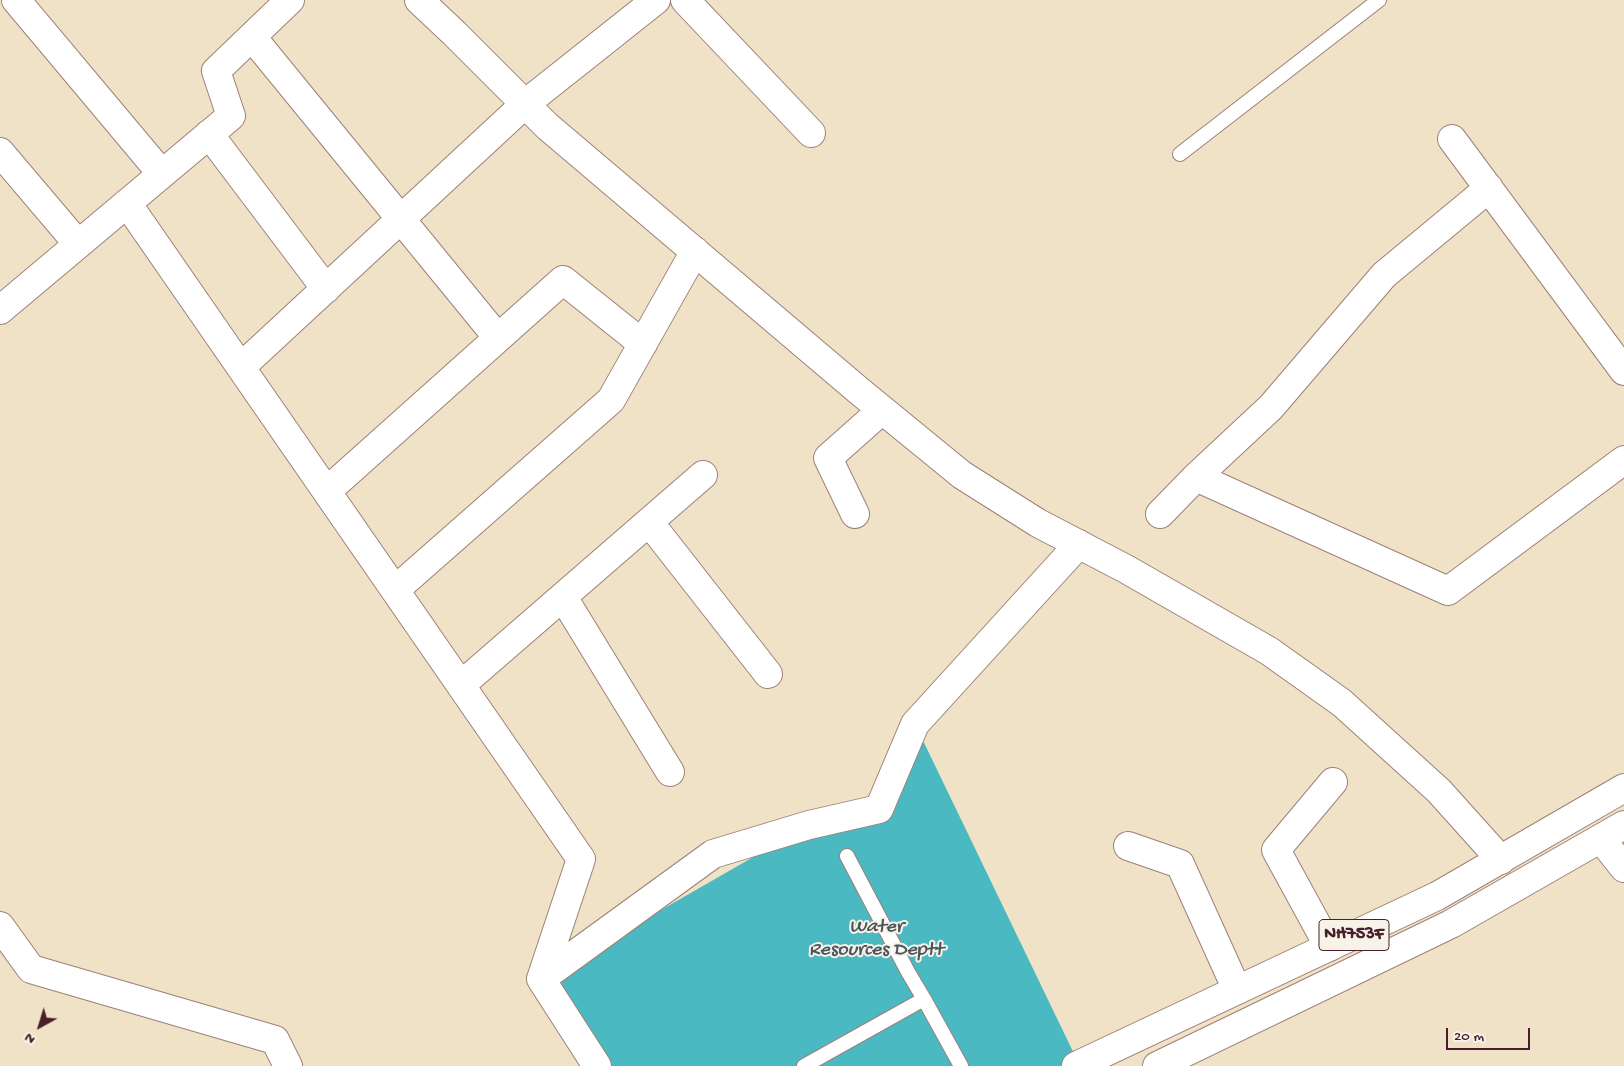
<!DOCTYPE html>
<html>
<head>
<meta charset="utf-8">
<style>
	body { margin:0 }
	#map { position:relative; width:1624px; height:1066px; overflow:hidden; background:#f0e2c6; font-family:"Gochi Hand",sans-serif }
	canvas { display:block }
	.north { position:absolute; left:15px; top:1001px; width:50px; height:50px; -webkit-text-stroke:4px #f7f3e8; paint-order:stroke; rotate:219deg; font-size:14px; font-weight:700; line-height:20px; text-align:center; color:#4a1f2b }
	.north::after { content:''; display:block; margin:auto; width:18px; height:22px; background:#4a1f2b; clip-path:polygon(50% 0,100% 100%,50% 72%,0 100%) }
	.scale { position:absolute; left:1446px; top:1028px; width:84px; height:22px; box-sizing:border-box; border:2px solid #4a1f2b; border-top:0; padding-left:6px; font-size:15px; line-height:18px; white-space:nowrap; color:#4a1f2b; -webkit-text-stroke:4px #f7f3e8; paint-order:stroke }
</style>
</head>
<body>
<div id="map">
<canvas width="1624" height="1066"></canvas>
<div class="north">N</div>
<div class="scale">20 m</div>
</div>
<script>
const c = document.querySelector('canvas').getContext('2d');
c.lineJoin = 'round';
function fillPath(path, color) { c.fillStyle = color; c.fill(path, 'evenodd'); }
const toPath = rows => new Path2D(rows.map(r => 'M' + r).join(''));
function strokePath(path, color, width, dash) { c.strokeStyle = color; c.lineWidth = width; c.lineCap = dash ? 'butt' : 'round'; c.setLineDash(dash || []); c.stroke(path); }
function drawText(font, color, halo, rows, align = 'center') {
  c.font = font + ' "Gochi Hand",sans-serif'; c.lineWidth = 4; c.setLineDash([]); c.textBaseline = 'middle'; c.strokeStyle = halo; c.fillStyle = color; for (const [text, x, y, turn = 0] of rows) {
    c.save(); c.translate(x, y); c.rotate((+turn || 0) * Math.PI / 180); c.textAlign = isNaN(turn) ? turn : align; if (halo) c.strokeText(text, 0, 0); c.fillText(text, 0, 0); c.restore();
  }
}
fillPath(toPath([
	[915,724,1079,1064,1076,1066,597,1066,541,979,809,825,879,809]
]), '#4ab9c1');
const service = toPath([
	[1180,154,1379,0],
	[847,856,908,972,924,999,961,1066],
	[804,1066,924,999]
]);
const minor = toPath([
	[16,0,162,174],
	[685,0,811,133],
	[252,37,498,338],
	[209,134,326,289],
	[1452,139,1624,371],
	[0,152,78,244],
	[127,203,581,859,541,979,597,1066],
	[0,310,231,116,216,71,290,0],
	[241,367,525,104,656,0],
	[1196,477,1448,591,1624,460],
	[327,491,563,280,643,344],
	[855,514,828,458,882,410],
	[1160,514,1196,477,1271,407,1384,275,1489,188],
	[649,522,768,674],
	[395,590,611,400,695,251],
	[563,597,670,772],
	[461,685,703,475],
	[1601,839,1624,868],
	[1128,846,1180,864,1237,990],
	[0,926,31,969,275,1040,288,1066],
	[1329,947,1276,850,1333,782],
	[541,979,713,854,809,825,879,809,915,724,1079,544]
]);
const tertiary = toPath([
	[419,0,454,33,547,126,858,390,962,475,1038,523,1126,569,1269,651,1342,703,1439,791,1501,860]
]);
const trunk = toPath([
	[1076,1066,1437,896,1624,788],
	[1157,1066,1451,924,1624,825]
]);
strokePath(service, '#9d8078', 16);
strokePath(minor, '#9d8078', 30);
strokePath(tertiary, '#9d8078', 30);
strokePath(trunk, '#9d8078', 30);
strokePath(service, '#fff', 14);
strokePath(minor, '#fff', 28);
strokePath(tertiary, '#fff', 28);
strokePath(trunk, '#fff', 28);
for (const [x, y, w] of [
	[1354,935,70]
]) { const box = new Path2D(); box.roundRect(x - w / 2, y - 15.5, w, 31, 4); c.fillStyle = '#f7f3e8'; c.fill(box); strokePath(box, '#4a1f2b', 1); }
drawText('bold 18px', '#4a1f2b', null, [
	["NH753F",1354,935]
]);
drawText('italic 20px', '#4a5560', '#f7f3e8', [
	["Water",876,928],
	["Resources Deptt",876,951]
]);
</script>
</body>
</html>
